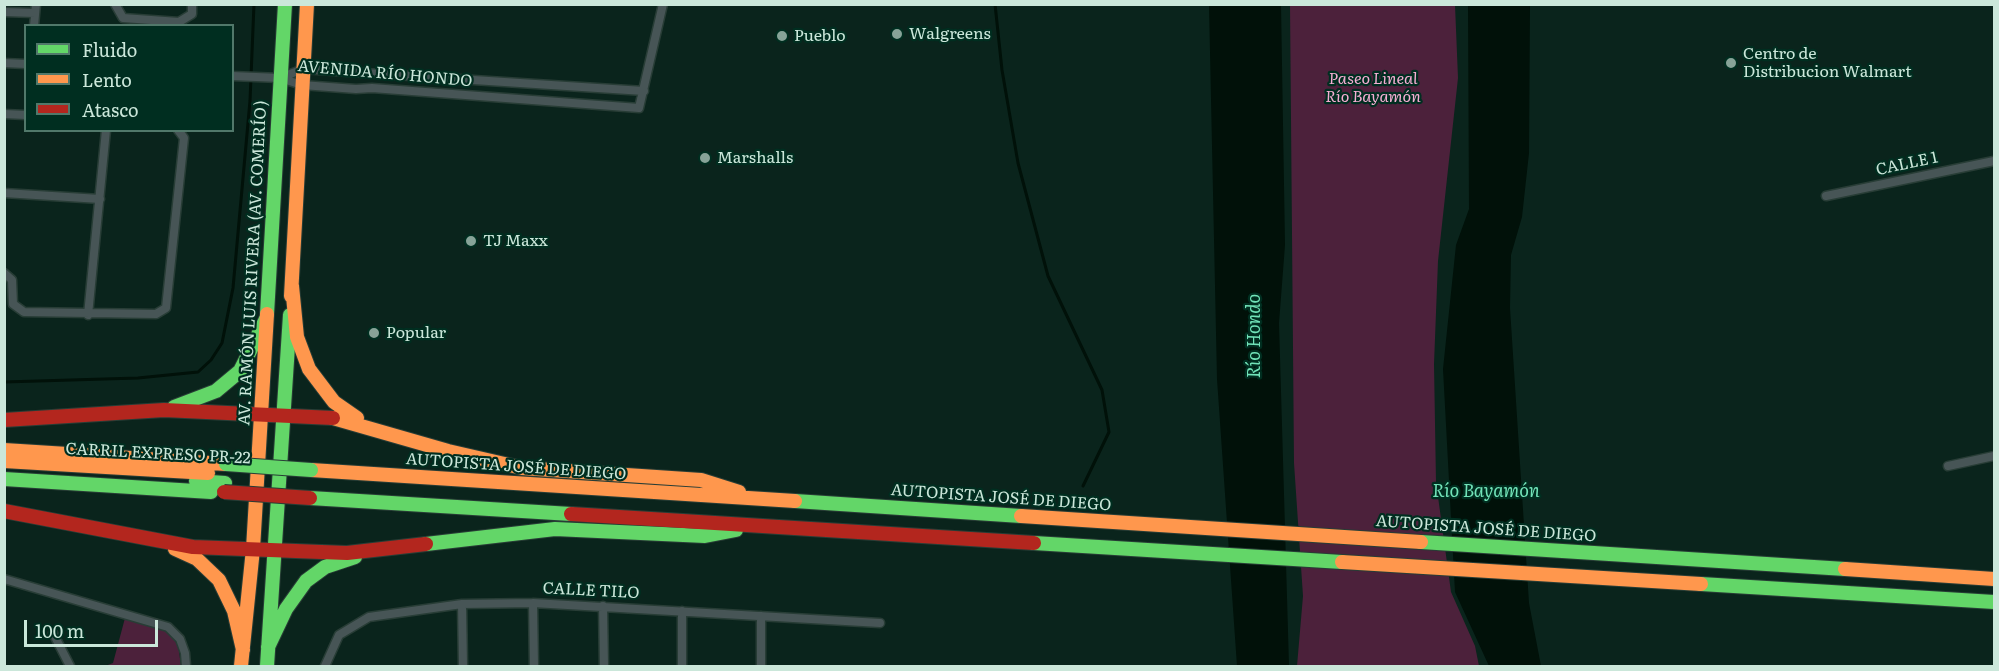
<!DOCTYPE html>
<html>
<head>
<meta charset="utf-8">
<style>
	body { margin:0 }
	#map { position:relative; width:1999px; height:671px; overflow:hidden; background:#0a241c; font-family:Literata,serif }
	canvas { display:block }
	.frame { position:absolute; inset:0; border:6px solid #cbe7da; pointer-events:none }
	.legend { position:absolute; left:24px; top:24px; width:210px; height:108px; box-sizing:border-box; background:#002e20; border:2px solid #51786a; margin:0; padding:8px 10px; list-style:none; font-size:18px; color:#cbe7da }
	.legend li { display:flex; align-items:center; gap:12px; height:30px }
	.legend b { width:30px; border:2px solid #51786a }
	.scale { position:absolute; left:24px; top:620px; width:134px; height:27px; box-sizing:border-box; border:3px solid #cbe7da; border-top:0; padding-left:8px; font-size:18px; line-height:21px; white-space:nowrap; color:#cbe7da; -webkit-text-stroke:4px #002e20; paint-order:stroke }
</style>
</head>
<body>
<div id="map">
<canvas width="1999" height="671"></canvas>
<div class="frame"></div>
<ul class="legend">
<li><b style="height:8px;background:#63d668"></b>Fluido</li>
<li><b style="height:8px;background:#ff974d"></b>Lento</li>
<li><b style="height:8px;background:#b3261e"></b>Atasco</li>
</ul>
<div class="scale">100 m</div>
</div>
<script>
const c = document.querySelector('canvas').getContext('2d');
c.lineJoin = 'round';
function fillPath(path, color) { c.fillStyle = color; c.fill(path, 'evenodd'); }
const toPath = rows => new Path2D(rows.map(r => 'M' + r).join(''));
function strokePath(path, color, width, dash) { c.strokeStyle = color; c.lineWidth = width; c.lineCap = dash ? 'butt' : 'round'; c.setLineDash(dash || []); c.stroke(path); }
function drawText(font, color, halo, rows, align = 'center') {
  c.font = font + ' Literata,serif'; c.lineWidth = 4.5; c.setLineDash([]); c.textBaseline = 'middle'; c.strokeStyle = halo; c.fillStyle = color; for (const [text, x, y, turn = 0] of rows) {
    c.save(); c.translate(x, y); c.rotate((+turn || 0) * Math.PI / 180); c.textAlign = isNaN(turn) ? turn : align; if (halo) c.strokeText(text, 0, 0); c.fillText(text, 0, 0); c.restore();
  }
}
fillPath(toPath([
	[1290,5,1455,5,1458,78,1438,261,1434,364,1436,482,1451,592,1475,646,1479,666,1297,666,1303,596,1294,463],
	[125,618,166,629,172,634,178,644,181,666,105,666,113,663]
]), '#4c213b');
fillPath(toPath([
	[1209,5,1281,5,1285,245,1279,323,1289,666,1237,666,1217,379],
	[1468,5,1530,5,1529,153,1522,217,1511,255,1510,308,1529,603,1541,666,1489,666,1455,592,1443,369,1456,245,1469,209]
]), '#011109');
strokePath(toPath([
	[995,4,1002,70,1018,163,1048,276,1102,390,1109,432,1083,486],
	[4,382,138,378,198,372,211,360,222,343,233,288,250,101,254,4]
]), '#011109', 3);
const street = toPath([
	[115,4,123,18,179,22,192,14,192,4],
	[4,12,35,13],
	[34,26,36,4],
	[4,63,26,64],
	[232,76,280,78,302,85,356,89,372,88,639,108,663,4],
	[280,78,303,69,644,91],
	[4,114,26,115],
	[4,193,100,199],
	[1826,196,1994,161],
	[4,273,12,280,13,304,24,312,156,314,166,308,184,138,178,130],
	[88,315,106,130],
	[1948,466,1994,456],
	[4,579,168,627,180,639,185,653,186,666],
	[533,603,534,666],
	[462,604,463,666],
	[603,606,604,666],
	[682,611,682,666],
	[761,616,761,666],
	[53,633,70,666],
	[325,666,339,635,369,617,462,604,533,603,880,623]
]);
const fast = toPath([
	[267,314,285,4],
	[174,407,216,391,240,371,266,319],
	[4,479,211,492],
	[196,481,225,483],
	[310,498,571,514],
	[795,501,1021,516],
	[1421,542,1845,569],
	[1034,543,1342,562],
	[426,544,555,529,705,536,736,530],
	[1701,584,1994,602],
	[268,647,286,609,306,581,325,567,355,557],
	[267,666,290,315]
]);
const slow = toPath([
	[292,286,297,337,309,369,334,402,357,418],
	[291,296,307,4],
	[333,418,448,451,522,468,701,480,739,492],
	[4,450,226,464],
	[4,461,208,473],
	[311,470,795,501],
	[1021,516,1421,542],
	[175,549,197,559,219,580,234,611,243,650],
	[1342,562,1701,584],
	[1845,569,1994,579],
	[241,666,253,549,267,314]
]);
const jam = toPath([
	[4,420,164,410,333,418],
	[4,511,193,547,347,553,426,544],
	[571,514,1034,543]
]);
strokePath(street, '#283d36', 11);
strokePath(fast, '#283d36', 16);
strokePath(slow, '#283d36', 16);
strokePath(jam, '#283d36', 16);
strokePath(street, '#475556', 8);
strokePath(fast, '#63d668', 14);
strokePath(slow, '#ff974d', 14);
strokePath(jam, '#b3261e', 14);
const fastBridge = toPath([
	[226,464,311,470]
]);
const jamBridge = toPath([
	[224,492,310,498]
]);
strokePath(fastBridge, '#283d36', 16, []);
strokePath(jamBridge, '#283d36', 16, []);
strokePath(fastBridge, '#63d668', 14);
strokePath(jamBridge, '#b3261e', 14);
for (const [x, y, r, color] of [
	[897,34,6,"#87a398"],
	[782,36,6,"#87a398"],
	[1731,63,6,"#87a398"],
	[705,158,6,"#87a398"],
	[471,241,6,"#87a398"],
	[374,333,6,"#87a398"]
]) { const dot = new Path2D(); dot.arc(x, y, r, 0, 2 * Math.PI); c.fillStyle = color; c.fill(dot); strokePath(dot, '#002e20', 2); }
drawText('16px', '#cbe7da', '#002e20', [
	["Walgreens",909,34],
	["Pueblo",794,36],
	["Centro de",1743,54],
	["Distribucion Walmart",1743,72],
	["Marshalls",717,158],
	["TJ Maxx",483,241],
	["Popular",386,333]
], 'left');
drawText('16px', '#cbe7da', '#002e20', [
	["AVENIDA RÍO HONDO",385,74,5],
	["CALLE 1",1907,164,-12],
	["AV. RAMÓN LUIS RIVERA (AV. COMERÍO)",253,263,-87],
	["CARRIL EXPRESO PR-22",158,454,3],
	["AUTOPISTA JOSÉ DE DIEGO",516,467,4],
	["AUTOPISTA JOSÉ DE DIEGO",1001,498,4],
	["AUTOPISTA JOSÉ DE DIEGO",1486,529,4],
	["CALLE TILO",591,591,3]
]);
drawText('italic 16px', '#f6aed4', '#002e20', [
	["Paseo Lineal",1373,79],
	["Río Bayamón",1373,97]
]);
drawText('italic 18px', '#71e3b8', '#002e20', [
	["Río Hondo",1255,336,-90],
	["Río Bayamón",1486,492]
]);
</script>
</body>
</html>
